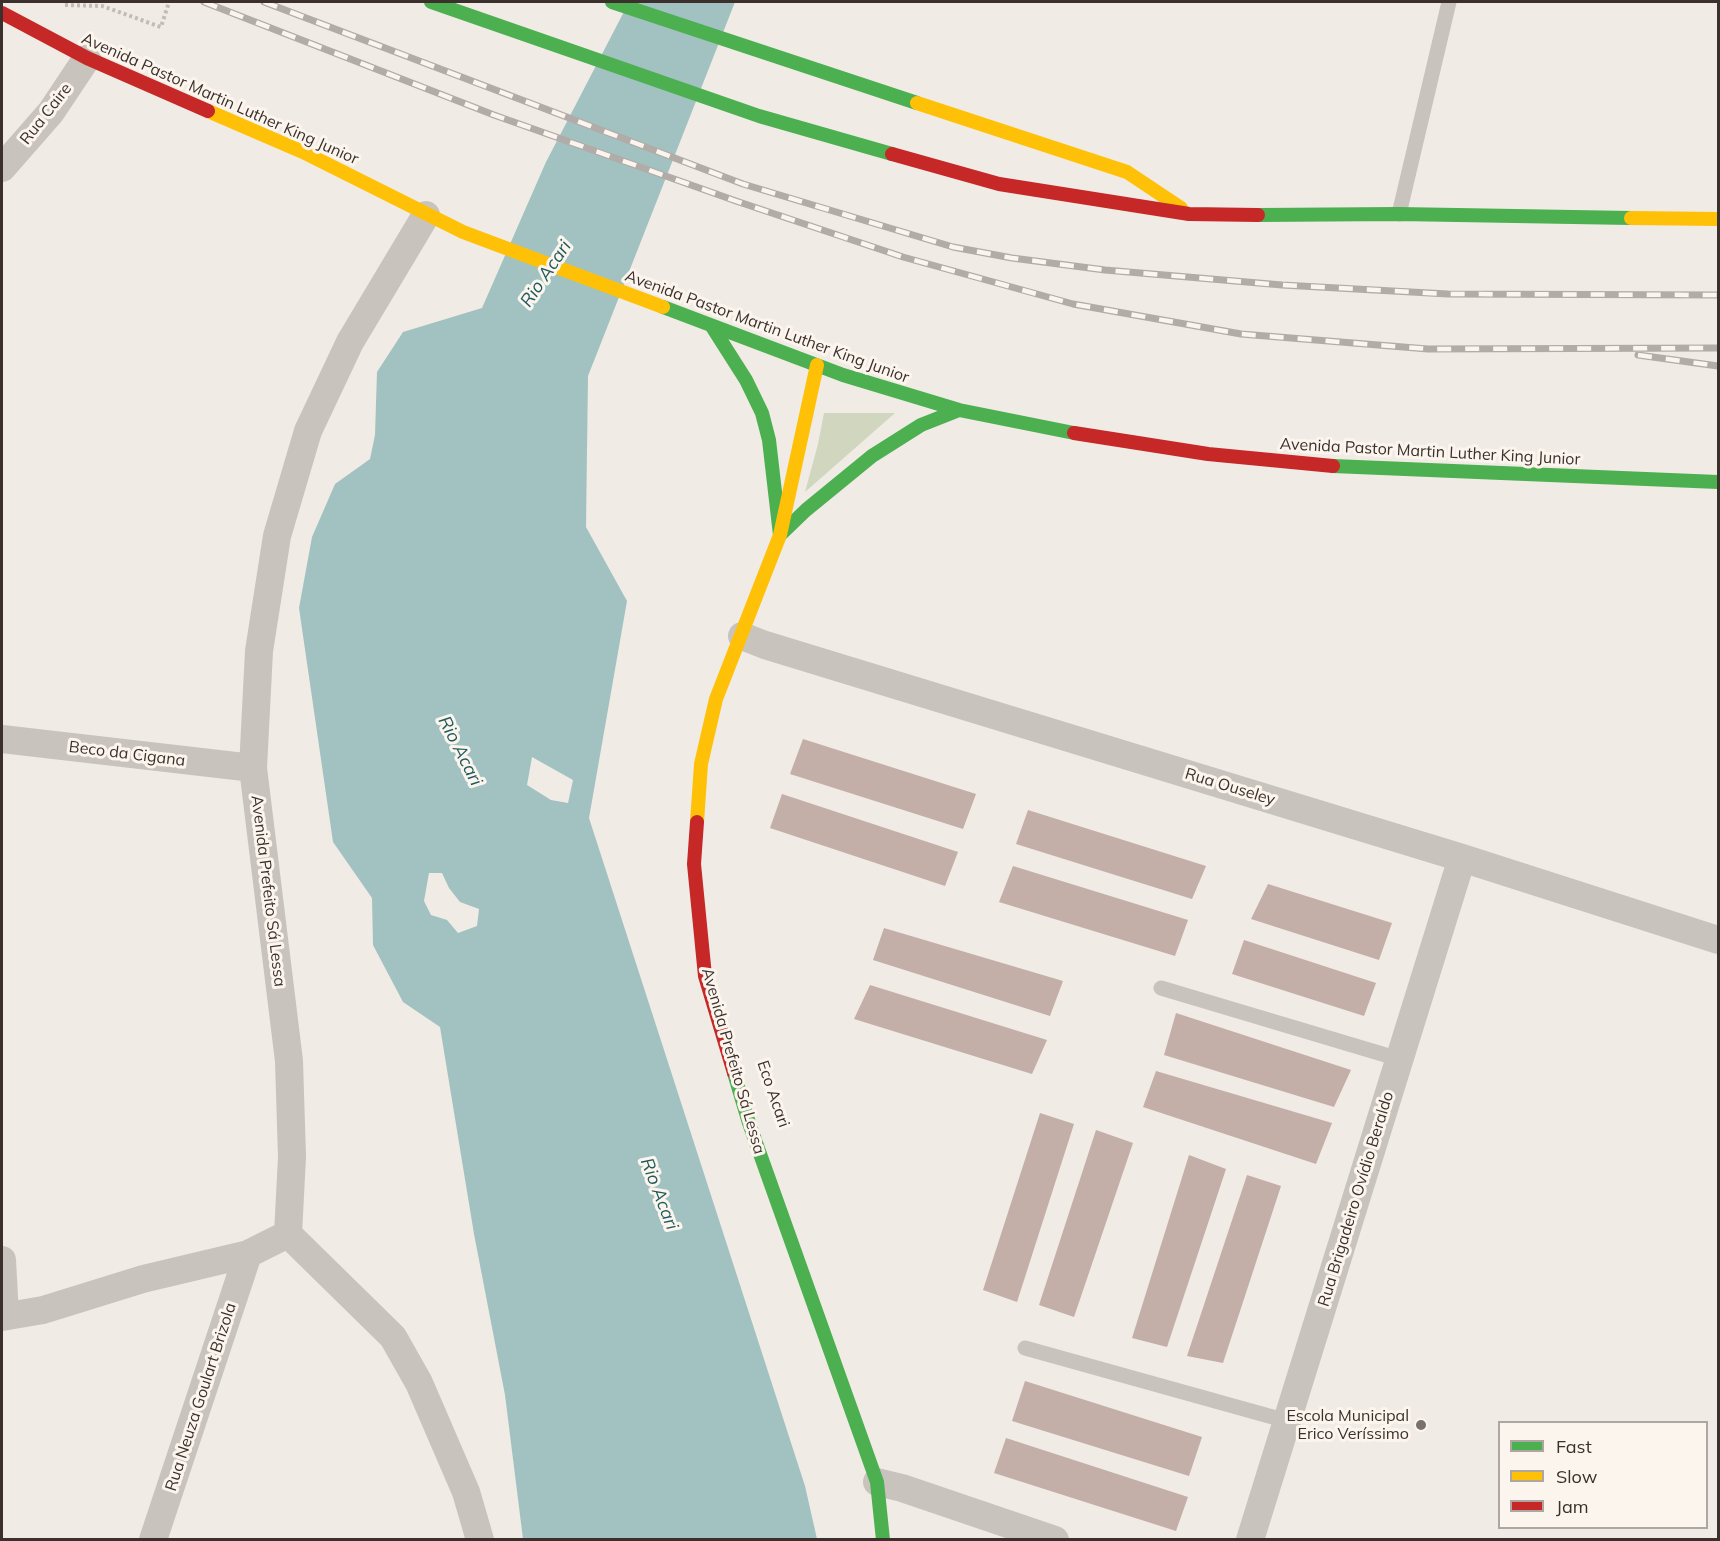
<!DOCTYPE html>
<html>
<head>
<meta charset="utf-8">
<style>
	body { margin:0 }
	#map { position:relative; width:1720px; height:1541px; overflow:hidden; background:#f0ebe5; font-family:Mulish,sans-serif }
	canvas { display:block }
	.frame { position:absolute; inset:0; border:3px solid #3b302b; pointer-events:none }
	.legend { position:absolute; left:1498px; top:1421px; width:210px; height:108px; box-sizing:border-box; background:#fbf5ee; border:2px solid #aea6a0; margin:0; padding:8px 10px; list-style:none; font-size:18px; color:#3b302b }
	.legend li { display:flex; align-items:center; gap:12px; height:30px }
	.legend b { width:30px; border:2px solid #aea6a0 }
</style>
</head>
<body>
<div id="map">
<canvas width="1720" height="1541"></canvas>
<div class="frame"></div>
<ul class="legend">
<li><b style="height:8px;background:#4caf50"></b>Fast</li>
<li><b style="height:8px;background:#ffc107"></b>Slow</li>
<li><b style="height:8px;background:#c62828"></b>Jam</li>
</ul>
</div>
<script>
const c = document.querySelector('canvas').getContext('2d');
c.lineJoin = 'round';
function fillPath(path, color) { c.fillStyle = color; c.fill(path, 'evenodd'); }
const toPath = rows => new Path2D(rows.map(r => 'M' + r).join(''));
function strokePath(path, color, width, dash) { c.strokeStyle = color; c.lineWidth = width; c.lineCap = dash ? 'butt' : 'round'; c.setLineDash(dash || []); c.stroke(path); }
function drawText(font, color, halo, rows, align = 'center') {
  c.font = font + ' Mulish,sans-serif'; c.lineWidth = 6; c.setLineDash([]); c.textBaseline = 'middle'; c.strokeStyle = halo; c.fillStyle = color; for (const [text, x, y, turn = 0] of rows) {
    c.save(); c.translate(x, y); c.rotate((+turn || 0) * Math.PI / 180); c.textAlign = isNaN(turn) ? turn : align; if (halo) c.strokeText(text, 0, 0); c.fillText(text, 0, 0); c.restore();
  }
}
fillPath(toPath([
	[824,413,895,413,805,492,818,444]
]), '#d1d6bf');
fillPath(toPath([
	[629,2,735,2,588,376,586,527,627,601,589,818,805,1486,817,1539,523,1539,505,1395,474,1234,440,1027,403,1002,373,945,372,898,333,842,299,608,312,537,335,484,370,459,375,435,377,372,403,332,482,308,546,162],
	[532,757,573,780,568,803,551,800,527,785],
	[429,873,442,873,449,888,460,902,479,909,477,926,458,933,447,920,431,915,424,901]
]), '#a1c2c1');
fillPath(toPath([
	[803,739,976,794,963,829,790,774],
	[782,794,958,852,945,886,770,828],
	[1028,810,1206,866,1192,899,1016,844],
	[1013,866,1188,920,1175,956,999,902],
	[1268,884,1392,923,1379,960,1251,919],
	[884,928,1063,981,1050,1016,873,960],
	[1244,940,1376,983,1364,1016,1232,974],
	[870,985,1047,1040,1032,1074,854,1019],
	[1176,1013,1351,1070,1334,1107,1164,1055],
	[1156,1071,1332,1123,1316,1164,1143,1107],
	[1040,1113,1074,1124,1017,1302,983,1290],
	[1096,1130,1133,1143,1074,1317,1039,1305],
	[1189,1155,1226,1169,1167,1347,1132,1338],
	[1247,1175,1281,1186,1223,1363,1187,1356],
	[1025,1381,1202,1437,1189,1476,1012,1421],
	[1006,1438,1188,1497,1176,1531,994,1473]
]), '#c3afa7');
strokePath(toPath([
	[65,5,102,6,161,27,169,2]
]), '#c2bbb6', 4, [3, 3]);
strokePath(toPath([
	[1399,214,1449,2],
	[1161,988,1399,1059],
	[1025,1348,1287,1421]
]), '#c9c3be', 15);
strokePath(toPath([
	[2,168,51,112,87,58],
	[426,215,350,342,308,431,277,536,259,651,253,768,289,1061,292,1157,288,1234,393,1337,419,1383,466,1492,480,1540],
	[742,636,765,645,1462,858,1718,940],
	[2,739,253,768],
	[2,1260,5,1316],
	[2,1317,43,1310,143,1279,248,1254,288,1234],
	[877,1482,902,1488,1055,1540],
	[153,1540,248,1254],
	[1250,1540,1462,858]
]), '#c9c3be', 28);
strokePath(toPath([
	[431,2,759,116,892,154],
	[612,2,917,103],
	[1258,215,1399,214,1631,218],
	[663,307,843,375,959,410,1074,433],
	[711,325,746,380,762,413,769,440,780,535],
	[1333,466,1718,482],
	[780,535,806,510,872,456,921,425,959,410],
	[734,1073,749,1123,877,1482,883,1540]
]), '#4caf50', 14);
strokePath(toPath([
	[917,103,1127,172,1181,208],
	[208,111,303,152,463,232,663,307],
	[1631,218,1718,219],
	[697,822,701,764,716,699,780,535,817,365]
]), '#ffc107', 14);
strokePath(toPath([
	[2,13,87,58,208,111],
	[892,154,999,184,1189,214,1258,215],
	[1074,433,1208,454,1333,466],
	[697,822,694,864,705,976,734,1073]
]), '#c62828', 14);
const rail = toPath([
	[204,2,494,115,736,201,903,257,1073,304,1241,334,1428,349,1718,348],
	[264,2,743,184,953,247,1012,258,1105,270,1282,285,1448,294,1718,295],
	[1638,355,1718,366]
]);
strokePath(rail, '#b1aca8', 7);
strokePath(rail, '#fbf5ee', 4.5, [14]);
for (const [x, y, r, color] of [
	[1421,1425,6,"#7a716c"]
]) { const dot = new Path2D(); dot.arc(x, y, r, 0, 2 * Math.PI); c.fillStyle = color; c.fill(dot); strokePath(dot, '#fbf5ee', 2); }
drawText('16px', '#3b302b', '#fbf5ee', [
	["Avenida Pastor Martin Luther King Junior",220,99,24],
	["Rua Caire",46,114,-52],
	["Avenida Pastor Martin Luther King Junior",767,327,20],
	["Avenida Pastor Martin Luther King Junior",1430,452,3],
	["Beco da Cigana",127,754,7],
	["Rua Ouseley",1230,787,17],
	["Avenida Prefeito Sá Lessa",268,891,83],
	["Avenida Prefeito Sá Lessa",733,1061,74],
	["Eco Acari",773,1094,71],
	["Rua Brigadeiro Ovídio Beraldo",1356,1199,-73],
	["Rua Neuza Goulart Brizola",201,1397,-72]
]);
drawText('16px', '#3b302b', '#fbf5ee', [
	["Escola Municipal",1409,1416],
	["Erico Veríssimo",1409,1434]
], 'right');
drawText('italic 18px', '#1f5a5e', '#fbf5ee', [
	["Rio Acari",546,274,-56],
	["Rio Acari",460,751,63],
	["Rio Acari",659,1194,69]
]);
</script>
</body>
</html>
